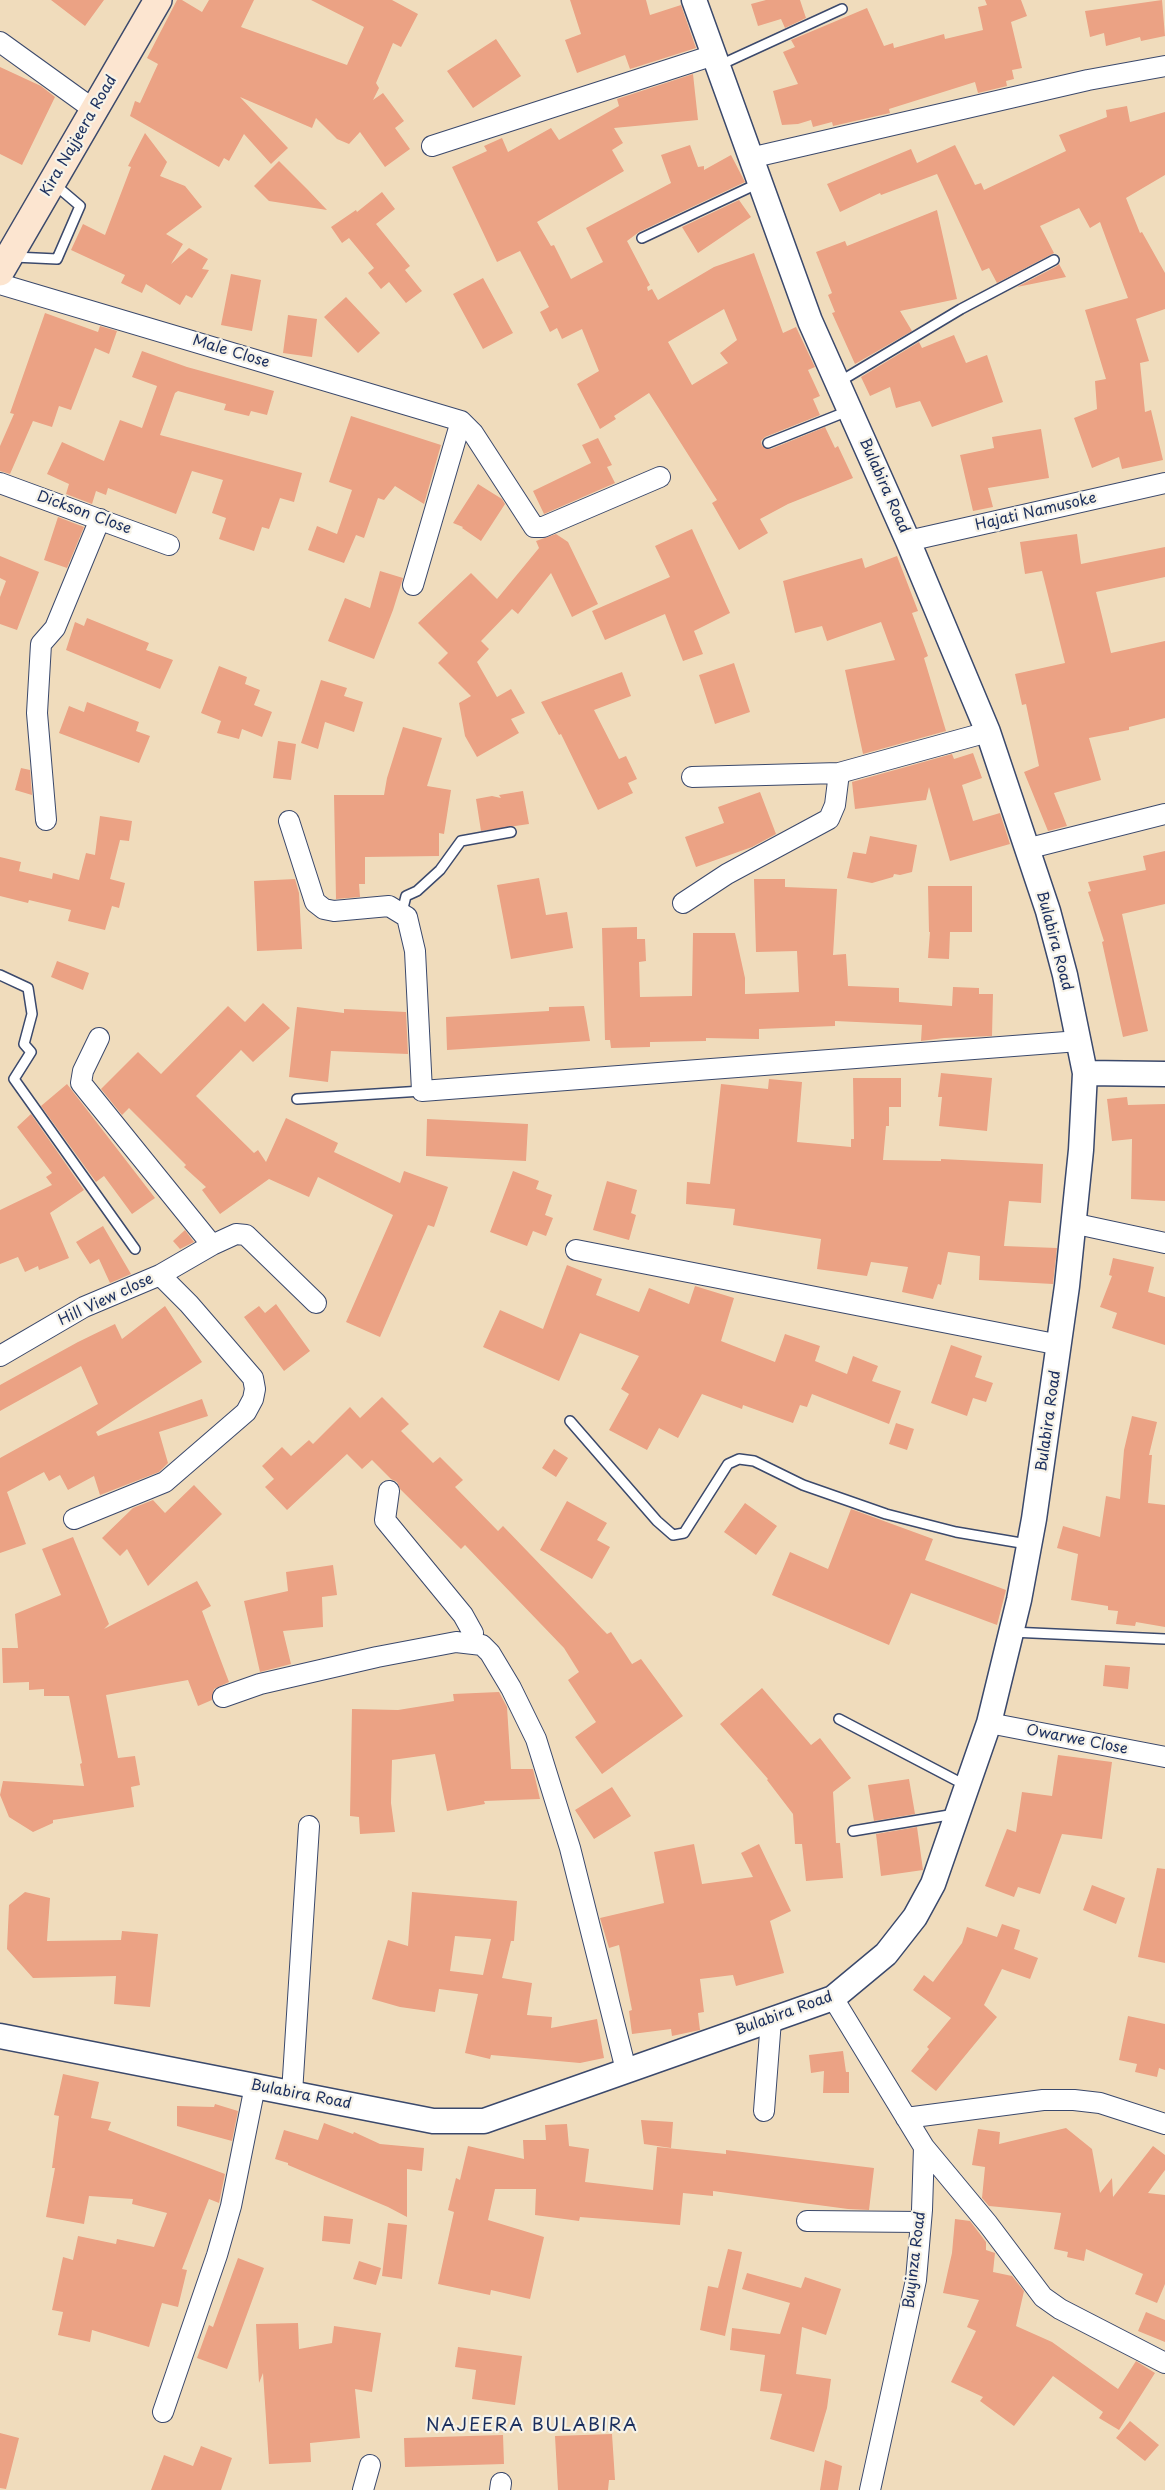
<!DOCTYPE html>
<html>
<head>
<meta charset="utf-8">
<style>
	body { margin:0 }
	canvas { display:block; background:#f0dcbc }
</style>
</head>
<body>
<canvas width="1165" height="2490"></canvas>
<script>
const c = document.querySelector('canvas').getContext('2d');
c.lineJoin = 'round';
function fillPath(path, color) { c.fillStyle = color; c.fill(path, 'evenodd'); }
const toPath = rows => new Path2D(rows.map(r => 'M' + r).join(''));
function strokePath(path, color, width, dash) { c.strokeStyle = color; c.lineWidth = width; c.lineCap = dash ? 'butt' : 'round'; c.setLineDash(dash || []); c.stroke(path); }
function drawText(font, color, halo, rows, align = 'center') {
  c.font = font + ' "Playpen Sans",sans-serif'; c.lineWidth = 4.5; c.setLineDash([]); c.textBaseline = 'middle'; c.strokeStyle = halo; c.fillStyle = color; for (const [text, x, y, turn = 0] of rows) {
    c.save(); c.translate(x, y); c.rotate((+turn || 0) * Math.PI / 180); c.textAlign = isNaN(turn) ? turn : align; if (halo) c.strokeText(text, 0, 0); c.fillText(text, 0, 0); c.restore();
  }
}
fillPath(toPath([
	[51,0,104,0,85,26],
	[177,0,182,0,202,12,209,0,254,0,241,27,347,65,364,27,311,0,392,0,418,14,401,47,393,43,376,83,379,88,373,100,383,93,404,121,395,128,410,149,385,167,360,132,349,144,337,139,316,118,312,128,240,97,288,148,271,164,244,134,229,161,224,158,219,167,130,116,135,101,140,103,158,64,147,58],
	[570,0,646,0,650,15,681,5,696,48,630,69,625,55,577,73,565,40,581,34],
	[766,0,800,0,806,18,785,28,781,19,758,26,751,4],
	[985,0,1021,0,1027,16,1011,22,1022,68,1012,70,1014,79,1006,81,1007,86,978,93,975,82,889,109,890,113,833,126,832,122,813,127,811,120,798,124,782,125,773,91,798,84,783,52,795,47,791,40,867,8,884,46,893,43,894,48,944,34,945,39,983,30,978,7,987,5],
	[1162,0,1165,36,1141,41,1140,37,1106,46,1104,33,1090,37,1085,11],
	[496,39,521,76,473,108,447,71],
	[0,67,41,86,55,97,22,165,0,154],
	[693,74,698,120,614,128,623,143,612,150,624,171,537,222,551,246,554,245,571,279,603,262,586,228,671,183,661,155,690,145,698,167,704,166,704,170,731,155,745,182,639,232,627,241,650,285,647,287,648,291,652,289,658,300,714,267,754,253,783,333,796,327,813,363,815,367,808,370,820,396,813,399,820,415,765,437,761,441,762,446,771,449,825,427,835,448,838,446,853,478,788,504,760,519,768,533,739,550,712,503,717,500,649,393,614,416,616,419,600,429,577,384,599,371,582,329,562,339,557,328,550,332,540,312,549,307,520,251,497,262,452,167,487,151,484,146,502,138,508,152,551,128,559,140,619,106,617,99],
	[724,309,737,340,720,353,728,363,692,385,668,342],
	[1127,106,1130,122,1165,112,1165,175,1126,198,1140,233,1142,232,1165,273,1165,309,1136,319,1149,361,1140,363,1145,412,1151,410,1163,460,1122,469,1119,457,1092,468,1074,418,1097,409,1095,381,1106,379,1085,310,1128,298,1100,222,1090,228,1079,208,1040,226,1054,253,997,283,989,268,982,271,937,174,881,195,880,193,840,212,827,184,911,149,917,163,955,145,975,185,981,183,984,190,1066,151,1059,135,1107,117,1106,110],
	[145,133,167,162,160,176,185,186,202,207,166,234,183,244,171,264,189,248,208,259,202,269,209,270,192,298,186,295,180,305,146,284,142,293,121,283,125,275,71,250,83,224,105,235,131,167,128,166],
	[279,161,308,190,327,210,269,201,254,186],
	[382,192,395,209,376,224,410,266,405,270,422,291,406,303,389,282,381,289,368,273,374,268,349,238,342,243,331,227,356,210,357,212],
	[739,200,751,217,698,253,682,227],
	[937,210,957,299,900,311,912,331,855,364,832,313,835,312,828,295,832,293,816,252,845,241,847,246],
	[1059,264,1066,277,1017,287,1057,266],
	[231,274,261,280,252,331,221,325],
	[483,278,513,333,483,349,453,294],
	[346,297,380,333,358,353,324,317],
	[45,313,98,332,100,326,117,331,109,354,95,348,71,410,59,406,52,427,33,421,10,474,0,471,0,446,14,414,10,413],
	[288,315,317,319,312,357,283,353],
	[954,335,966,363,987,355,1003,402,932,427,920,401,896,408,890,387,870,396,861,377,919,342,922,348],
	[142,351,187,367,274,391,267,415,251,411,249,416,224,410,226,404,178,391,175,393,160,435,302,473,294,502,280,498,269,529,262,527,254,551,219,539,226,518,212,513,223,480,192,471,176,514,108,488,106,495,96,491,92,504,66,494,69,484,47,474,62,442,104,461,120,420,142,428,157,386,132,377],
	[351,416,441,445,424,504,395,486,384,500,378,498,364,538,356,535,344,563,308,550,317,526,337,534,352,490,329,482],
	[1041,429,1049,478,988,488,993,507,973,511,960,455,994,448,992,437],
	[598,438,612,465,607,467,615,483,544,514,533,491,591,463,582,445],
	[478,484,502,499,505,504,481,541,462,528,463,527,453,523],
	[58,517,84,527,67,568,44,560],
	[692,529,730,613,694,631,703,654,683,661,665,614,605,640,592,611,670,577,655,546],
	[556,534,568,542,598,604,572,617,551,573,518,614,512,609,481,641,489,649,477,662,497,697,511,689,525,713,511,719,519,733,477,757,465,736,459,703,471,696,438,663,448,653,418,623,471,573,497,599,539,548,536,541],
	[1077,534,1081,564,1165,547,1165,577,1096,592,1111,653,1165,641,1165,718,1129,727,1129,730,1089,738,1101,780,1054,793,1067,826,1048,831,1024,772,1039,766,1026,704,1022,705,1015,674,1065,663,1042,571,1025,574,1020,542],
	[0,556,39,572,17,630,0,624,0,597,6,581,0,578],
	[897,556,918,611,912,613,928,656,924,658,946,731,863,754,845,670,895,660,881,622,827,641,822,626,795,633,783,581,862,558,865,568],
	[380,571,403,578,393,610,374,659,328,641,345,598,370,608],
	[87,618,149,643,146,650,173,660,160,689,66,650,75,622,84,626],
	[734,663,750,712,715,724,699,675],
	[219,666,247,677,245,684,260,690,254,705,272,712,262,737,242,729,239,739,217,733,221,721,201,713],
	[622,672,631,696,594,710,619,759,626,756,637,779,628,783,633,793,598,810,561,734,559,735,541,702],
	[321,680,347,688,344,696,363,702,354,732,325,722,318,749,301,743],
	[87,702,139,722,136,731,150,736,139,763,59,733,69,706,84,712],
	[403,727,442,738,427,786,451,790,444,834,439,833,439,856,365,857,365,884,359,884,360,897,336,899,334,795,384,795,387,778],
	[278,741,296,744,291,780,273,778],
	[973,753,982,778,962,785,973,821,1000,813,1010,844,950,861,929,787,926,800,855,809,852,782,952,754,954,759],
	[21,768,30,770,32,795,15,790],
	[523,791,529,824,481,831,476,799,492,796,501,798,499,795],
	[760,792,776,834,752,847,696,867,685,837,724,823,718,807],
	[100,816,132,821,129,841,120,840,110,879,125,883,119,908,112,906,105,930,68,921,71,910,29,900,28,903,0,896,0,857,21,862,19,871,52,879,53,873,79,880,86,853,95,855],
	[870,836,917,845,912,872,900,875,894,874,893,877,872,883,847,878,853,852,866,854],
	[1165,851,1165,904,1122,914,1148,1031,1123,1037,1102,942,1104,941,1088,892,1091,891,1088,882,1146,870,1143,856],
	[539,878,546,915,567,912,573,948,511,959,497,885],
	[295,879,299,893,302,949,257,951,254,881],
	[754,879,785,879,785,887,837,889,833,955,846,954,848,986,899,988,899,1002,952,1006,953,987,979,988,979,994,993,994,992,1036,944,1038,921,1041,922,1025,835,1021,835,1026,759,1029,759,1039,706,1038,706,1041,650,1042,650,1047,611,1048,610,1040,605,1040,602,928,637,927,637,939,645,939,646,961,639,962,640,997,692,996,693,933,735,933,745,978,745,994,799,992,797,951,756,952],
	[928,886,972,886,972,932,950,932,949,959,928,958,930,932,929,932],
	[57,961,89,973,83,990,51,977],
	[263,1003,290,1028,253,1062,241,1050,196,1096,254,1153,258,1150,266,1162,286,1118,338,1143,334,1152,400,1183,404,1171,448,1187,434,1227,428,1225,380,1337,346,1322,393,1215,318,1177,309,1197,269,1179,220,1214,202,1190,206,1187,184,1167,186,1165,129,1108,122,1115,101,1089,138,1052,161,1074,228,1006,245,1022],
	[584,1006,590,1041,447,1050,446,1017,549,1011,549,1007],
	[297,1007,344,1013,344,1009,406,1012,408,1054,331,1051,328,1082,289,1077],
	[941,1073,992,1078,987,1131,939,1126,942,1097,938,1097],
	[853,1078,901,1078,901,1107,889,1107,889,1126,886,1126,883,1160,941,1161,941,1159,1043,1164,1041,1203,1009,1201,1004,1246,1057,1248,1053,1284,979,1280,980,1256,948,1252,941,1285,938,1284,933,1299,902,1292,908,1267,871,1262,867,1276,817,1269,821,1239,733,1225,735,1209,686,1204,687,1182,710,1184,721,1084,768,1089,769,1079,802,1082,797,1142,851,1147,851,1139,854,1139],
	[67,1084,155,1198,132,1214,104,1176,96,1182,41,1106],
	[1127,1097,1128,1105,1165,1104,1165,1201,1131,1199,1132,1139,1112,1141,1107,1099],
	[31,1114,84,1190,50,1213,69,1258,39,1270,38,1266,25,1272,18,1257,0,1264,0,1210,52,1185,46,1177,52,1173,17,1127],
	[427,1119,528,1124,526,1161,426,1156],
	[513,1171,539,1181,536,1189,552,1195,545,1215,553,1218,546,1236,533,1231,527,1246,490,1232],
	[607,1181,637,1190,631,1213,636,1215,629,1240,593,1230],
	[103,1226,131,1274,110,1283,99,1259,90,1264,76,1242],
	[185,1230,194,1242,180,1249,173,1241],
	[1113,1258,1154,1267,1148,1292,1165,1297,1165,1345,1112,1328,1117,1313,1100,1307,1112,1276,1109,1275],
	[567,1265,602,1279,596,1295,639,1312,649,1288,689,1304,695,1286,734,1298,721,1341,775,1362,785,1334,820,1346,815,1361,847,1374,853,1356,878,1366,872,1381,901,1391,889,1424,812,1394,807,1407,800,1405,793,1423,743,1405,742,1409,702,1394,678,1438,659,1428,647,1450,609,1430,629,1394,621,1389,639,1356,580,1333,559,1381,483,1347,500,1310,543,1329],
	[276,1304,310,1351,284,1371,244,1317,259,1306,265,1313],
	[165,1306,202,1362,96,1432,98,1436,202,1399,208,1416,159,1432,168,1463,159,1472,100,1495,94,1476,68,1490,60,1475,49,1481,44,1472,7,1492,26,1544,0,1553,0,1458,98,1404,81,1366,0,1411,0,1385,78,1342,115,1324,122,1339],
	[951,1345,982,1356,975,1377,993,1383,986,1402,973,1398,967,1416,931,1403],
	[382,1397,409,1424,401,1431,433,1463,440,1457,463,1480,455,1487,498,1531,503,1526,607,1634,611,1632,632,1664,641,1659,683,1716,602,1774,575,1737,596,1722,568,1680,579,1672,564,1648,465,1545,461,1549,400,1489,397,1482,391,1479,372,1460,362,1469,347,1454,287,1510,265,1487,274,1479,262,1466,282,1447,291,1456,309,1440,313,1444,350,1407,360,1418],
	[1132,1416,1157,1422,1149,1455,1152,1455,1148,1503,1165,1505,1165,1627,1136,1622,1135,1626,1116,1624,1118,1611,1108,1610,1108,1606,1071,1600,1078,1554,1057,1548,1063,1526,1100,1537,1106,1496,1120,1499,1124,1450],
	[896,1423,914,1429,907,1450,889,1444],
	[554,1449,568,1458,556,1477,542,1468],
	[194,1485,222,1514,148,1586,127,1549,120,1556,102,1538,133,1508,153,1500,165,1513],
	[567,1501,607,1523,597,1540,610,1547,592,1579,540,1550],
	[745,1503,777,1526,756,1555,724,1532],
	[851,1509,933,1539,925,1560,1006,1590,997,1625,911,1593,889,1645,772,1595,790,1552,828,1569],
	[73,1537,109,1624,104,1629,197,1581,211,1606,202,1611,229,1682,214,1689,212,1700,198,1706,188,1680,106,1695,118,1758,135,1756,140,1785,131,1787,134,1807,53,1820,53,1823,33,1832,9,1817,0,1795,3,1781,84,1786,80,1764,82,1763,69,1696,44,1696,44,1689,29,1690,29,1682,3,1683,2,1648,18,1648,15,1614,61,1595,42,1549],
	[333,1565,337,1595,322,1597,323,1627,283,1631,291,1664,260,1672,244,1601,288,1591,286,1572],
	[1105,1665,1130,1667,1128,1689,1103,1686],
	[762,1688,811,1745,820,1738,851,1778,833,1792,836,1843,840,1843,843,1878,806,1881,802,1844,795,1844,793,1814,767,1780,768,1779,720,1724],
	[499,1692,507,1707,511,1769,533,1769,540,1799,484,1801,485,1804,447,1811,435,1754,392,1760,391,1803,395,1832,360,1834,359,1817,350,1816,352,1709,398,1710,454,1701,453,1694],
	[1058,1755,1112,1762,1102,1839,1062,1834,1040,1894,1018,1887,1014,1897,985,1886,1007,1829,1016,1832,1022,1792,1052,1796],
	[909,1779,915,1814,874,1821,868,1785],
	[612,1787,631,1816,594,1839,575,1810],
	[917,1827,923,1870,881,1876,876,1834],
	[694,1844,702,1884,753,1877,741,1853,759,1844,791,1911,770,1921,784,1973,736,1986,733,1975,700,1979,704,2012,698,2013,700,2030,672,2036,671,2029,632,2034,629,2011,632,2010,619,1945,609,1948,600,1918,664,1903,654,1852],
	[1157,1868,1165,1869,1165,1963,1138,1957],
	[1092,1885,1125,1898,1116,1924,1083,1910],
	[25,1892,50,1898,47,1941,121,1940,122,1931,158,1934,150,2007,114,2004,116,1976,33,1978,7,1949,9,1905],
	[412,1892,517,1901,514,1941,511,1941,502,1978,532,1983,527,2015,552,2017,551,2028,597,2019,604,2058,580,2063,491,2055,490,2059,465,2053,478,1994,439,1989,435,2012,400,2007,372,1999,388,1940,408,1946],
	[455,1936,491,1939,483,1975,450,1971],
	[1002,1924,1020,1930,1014,1949,1038,1958,1030,1979,1002,1969,984,2005,997,2017,936,2091,911,2071,929,2049,927,2047,951,2018,913,1990,924,1975,933,1982,962,1943,967,1927,997,1937],
	[1128,2016,1165,2024,1165,2070,1159,2068,1157,2077,1135,2072,1137,2064,1119,2060],
	[843,2051,846,2072,849,2072,849,2093,823,2093,824,2071,811,2073,809,2055],
	[63,2074,99,2082,91,2118,111,2122,108,2130,225,2174,219,2203,209,2199,182,2269,187,2270,178,2307,162,2303,149,2347,92,2330,90,2342,58,2335,63,2312,52,2310,63,2257,73,2260,78,2236,116,2244,117,2239,154,2247,167,2213,132,2204,133,2199,89,2196,84,2224,46,2217,55,2168,52,2168,59,2116,54,2115],
	[215,2104,238,2111,232,2141,177,2126,177,2106,214,2107],
	[641,2120,673,2122,671,2148,644,2144],
	[324,2123,353,2134,354,2132,380,2144,424,2148,422,2171,407,2169,407,2217,388,2207,288,2165,288,2163,275,2159,284,2130,318,2140],
	[567,2124,569,2146,589,2149,585,2182,653,2190,657,2147,726,2154,726,2150,874,2168,869,2210,848,2209,713,2191,713,2196,683,2193,680,2225,580,2217,579,2221,535,2215,536,2189,495,2189,488,2220,544,2237,530,2299,491,2290,490,2295,438,2284,454,2212,448,2210,456,2178,460,2180,468,2146,524,2159,523,2140,546,2140,545,2125],
	[1066,2128,1092,2149,1100,2193,1112,2178,1113,2197,1153,2146,1165,2155,1165,2170,1148,2193,1165,2195,1165,2284,1157,2303,1135,2294,1143,2274,1086,2249,1084,2261,1067,2257,1068,2252,1054,2249,1061,2213,989,2206,982,2198,985,2167,972,2165,978,2129,1000,2132,999,2144],
	[324,2216,353,2219,350,2244,322,2241],
	[955,2219,970,2221,986,2242,986,2250,995,2253,993,2272,1012,2276,1024,2291,1016,2326,1052,2342,1118,2389,1136,2361,1155,2373,1119,2430,1099,2418,1103,2412,1053,2376,1014,2426,980,2401,983,2397,951,2382,976,2331,967,2327,979,2300,943,2293,952,2253],
	[388,2223,407,2225,402,2279,382,2276],
	[728,2249,742,2252,725,2336,700,2330,708,2286,718,2288],
	[238,2258,264,2268,227,2369,197,2358,209,2325,213,2327],
	[359,2261,381,2268,376,2285,353,2279],
	[747,2273,801,2288,805,2277,841,2289,826,2335,802,2327,796,2374,831,2379,827,2408,814,2452,770,2439,782,2394,760,2391,765,2355,730,2350,732,2328,780,2334,790,2303,742,2289],
	[1146,2312,1165,2320,1165,2342,1138,2331],
	[298,2323,299,2349,332,2343,334,2326,381,2333,372,2392,355,2389,360,2438,310,2443,311,2462,269,2464,263,2373,259,2383,256,2324],
	[458,2347,522,2356,515,2405,472,2399,476,2370,455,2367],
	[1130,2421,1159,2445,1145,2461,1116,2438],
	[0,2433,19,2438,6,2489,0,2488],
	[612,2434,615,2480,609,2480,608,2490,558,2490,555,2436],
	[503,2435,504,2464,405,2467,404,2438],
	[201,2446,232,2458,221,2490,151,2490,164,2455,193,2466],
	[825,2460,842,2466,838,2490,820,2490]
]), '#eba284');
const service = toPath([
	[720,65,842,9],
	[642,238,759,183],
	[14,257,57,259,80,206,53,183],
	[839,382,961,309,1054,260],
	[768,443,848,411],
	[402,912,406,896,417,891,440,870,461,841,511,832],
	[0,975,28,988,32,1014,24,1044,31,1052,14,1079,135,1249],
	[297,1099,422,1091],
	[570,1421,657,1521,673,1535,684,1533,728,1464,739,1459,754,1461,803,1485,886,1514,956,1532,1027,1544],
	[1011,1632,1165,1639],
	[839,1719,965,1785],
	[853,1831,955,1814]
]);
const minor = toPath([
	[0,42,93,109],
	[432,146,714,55],
	[750,158,1088,80,1165,66],
	[0,284,461,421],
	[461,421,473,433,534,527,543,527,660,477],
	[0,483,169,545],
	[908,541,1165,483],
	[413,585,461,421],
	[692,777,839,773,988,732],
	[46,820,37,713,41,644,55,628,100,519],
	[289,821,315,902,324,909,334,911,389,906,407,917,415,951,422,1091,1079,1041],
	[1026,849,1165,814],
	[683,903,727,874,829,819,835,805,839,773],
	[99,1038,83,1071,81,1083,212,1245,236,1234,246,1235,316,1303],
	[1072,1223,1165,1243],
	[576,1250,1060,1345],
	[0,1356,84,1307,160,1275,212,1245],
	[389,1491,385,1520,463,1615,473,1633,471,1643],
	[74,1519,165,1482,246,1412,253,1399,255,1389,253,1378,189,1304,160,1275],
	[223,1697,260,1684,377,1657,456,1642,482,1645,490,1653,511,1688,536,1739,570,1848,626,2070],
	[989,1723,1165,1757],
	[833,1998,924,2147,922,2210,916,2280,870,2490],
	[292,2093,309,1826],
	[764,2111,771,2020],
	[906,2118,1043,2100,1074,2100,1100,2103,1165,2124],
	[924,2147,988,2224,1043,2297,1060,2309,1165,2363],
	[807,2221,921,2222],
	[163,2412,217,2255,231,2206,255,2086],
	[363,2490,370,2465],
	[500,2490,501,2483]
]);
const tertiary = toPath([
	[1085,1073,1165,1074],
	[0,2036,433,2121,484,2121,833,1998,886,1954,915,1917,933,1884,989,1723,1019,1600,1034,1519,1067,1286,1081,1150,1085,1073,1065,975,1048,911,988,732,908,541,810,321,694,0]
]);
const secondary = toPath([
	[0,272,158,0]
]);
strokePath(service, '#3b496c', 12);
strokePath(minor, '#3b496c', 22);
strokePath(tertiary, '#3b496c', 27);
strokePath(secondary, '#3b496c', 30);
strokePath(service, '#fff', 9);
strokePath(minor, '#fff', 20);
strokePath(tertiary, '#fff', 24);
strokePath(secondary, '#fce5d0', 27);
drawText('15px', '#1b2f5e', '#f7f3e8', [
	["Kira Najjeera Road",79,136,-60],
	["Male Close",231,352,17],
	["Bulabira Road",884,486,66],
	["Hajati Namusoke",1036,512,-13],
	["Dickson Close",84,513,20],
	["Bulabira Road",1054,941,75],
	["Hill View close",106,1300,-25],
	["Bulabira Road",1049,1421,-82],
	["Owarwe Close",1077,1740,11],
	["Bulabira Road",784,2014,-20],
	["Bulabira Road",301,2095,11],
	["Buyinza Road",915,2260,-83]
]);
c.letterSpacing = '1.5px';
drawText('18px', '#1b2f5e', '#f7f3e8', [
	["NAJEERA BULABIRA",532,2426]
]);
c.letterSpacing = '0px';
</script>
</body>
</html>
